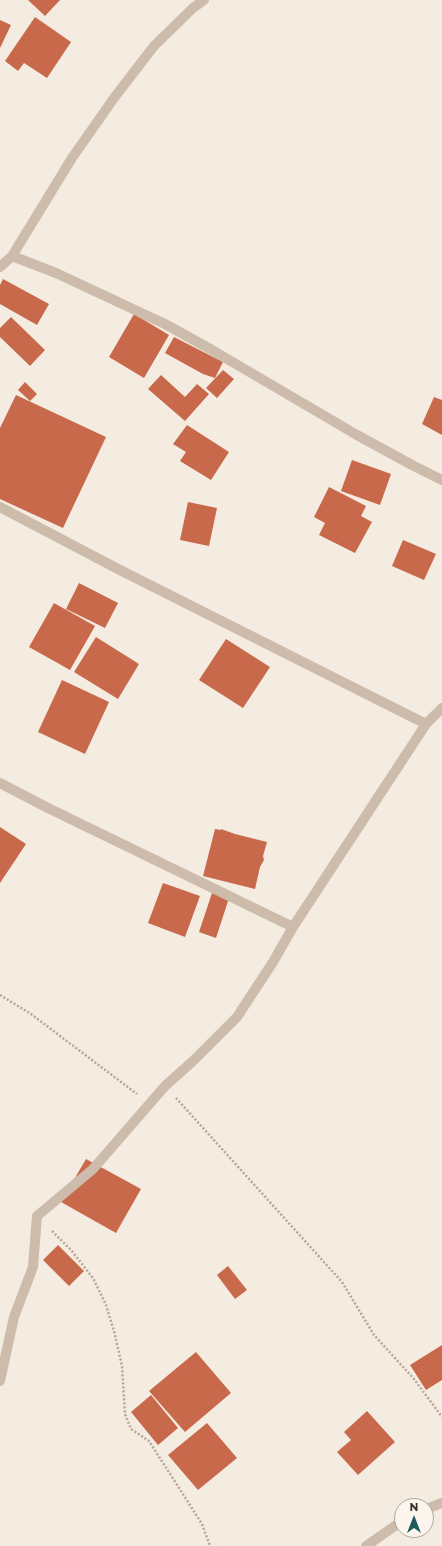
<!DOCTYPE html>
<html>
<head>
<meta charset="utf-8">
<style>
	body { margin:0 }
	#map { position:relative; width:442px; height:1546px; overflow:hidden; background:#f4ebe1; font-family:Montserrat,sans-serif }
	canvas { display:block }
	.north { position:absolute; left:394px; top:1498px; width:40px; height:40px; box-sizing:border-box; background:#fbf5ee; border:1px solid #aea6a0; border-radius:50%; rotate:0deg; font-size:11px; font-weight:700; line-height:16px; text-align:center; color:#3b302b }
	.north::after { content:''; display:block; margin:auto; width:14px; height:18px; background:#1f5a5e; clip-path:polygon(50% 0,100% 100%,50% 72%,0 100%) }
</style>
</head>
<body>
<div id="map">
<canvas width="442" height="1546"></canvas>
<div class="north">N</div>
</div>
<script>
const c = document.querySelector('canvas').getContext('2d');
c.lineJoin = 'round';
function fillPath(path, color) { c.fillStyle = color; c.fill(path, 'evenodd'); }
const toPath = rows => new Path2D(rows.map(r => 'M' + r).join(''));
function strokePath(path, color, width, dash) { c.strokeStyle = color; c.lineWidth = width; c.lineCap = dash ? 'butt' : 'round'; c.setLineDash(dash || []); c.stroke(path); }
fillPath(toPath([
	[28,0,60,0,45,16],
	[35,17,71,42,47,78,24,63,18,71,5,61],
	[0,20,11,25,0,48],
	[3,279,49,304,37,325,0,304,0,285],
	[134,314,169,335,144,378,109,357],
	[11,317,45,350,30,366,0,337,0,328],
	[174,337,223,362,215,378,203,374,165,353],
	[223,370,234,379,217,398,206,388],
	[161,375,185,397,197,384,209,394,185,421,148,389],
	[25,382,37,394,30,401,18,390],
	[16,395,106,437,63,528,0,499,0,428],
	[434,397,442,400,442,435,422,424],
	[187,425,229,452,211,480,180,461,186,452,173,444],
	[352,460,391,474,380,505,341,491],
	[329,487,366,506,361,516,372,522,355,553,319,535,325,523,314,517],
	[188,502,217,508,209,546,180,540],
	[403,540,436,554,424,580,392,566],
	[79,583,118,603,105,628,66,609],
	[54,603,95,626,70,670,29,647],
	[96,637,139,664,118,699,74,672],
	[226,639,270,667,243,708,199,680],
	[62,680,109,702,85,754,38,732],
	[0,827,26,844,0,883],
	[215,829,221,830,221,829,235,834,267,842,263,856,264,860,260,867,255,889,203,876],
	[163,883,200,896,185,937,148,923],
	[213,890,230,895,216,938,199,932],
	[86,1159,141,1189,116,1233,61,1202],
	[58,1245,84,1271,69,1286,43,1260],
	[228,1266,247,1290,235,1299,217,1275],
	[442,1345,442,1380,426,1390,410,1365],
	[196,1352,231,1393,185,1432,149,1391],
	[151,1395,178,1428,158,1445,131,1412],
	[367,1411,395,1442,358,1475,337,1452,351,1440,344,1432],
	[207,1423,237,1458,198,1490,168,1455]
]), '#c8694b');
strokePath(toPath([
	[0,995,31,1014,137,1094],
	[176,1098,342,1282,374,1335,414,1379,442,1417],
	[52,1231,71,1250,93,1278,106,1305,114,1331,122,1366,125,1414,131,1429,149,1441,202,1524,210,1546]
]), '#b9a596', 2.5, [2, 2]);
strokePath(toPath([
	[12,256,56,273,165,324,212,350,357,435,412,465,442,480],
	[0,267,12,256,72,158,114,98,154,46,193,8,204,0],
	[0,507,118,569,426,724],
	[0,783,48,808,293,927],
	[0,1381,14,1317,33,1267,37,1216,93,1169,165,1086,193,1061,237,1017,273,962,293,927,426,724,442,708],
	[426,1509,442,1503],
	[366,1546,402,1521]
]), '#cdbbac', 10);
</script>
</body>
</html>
